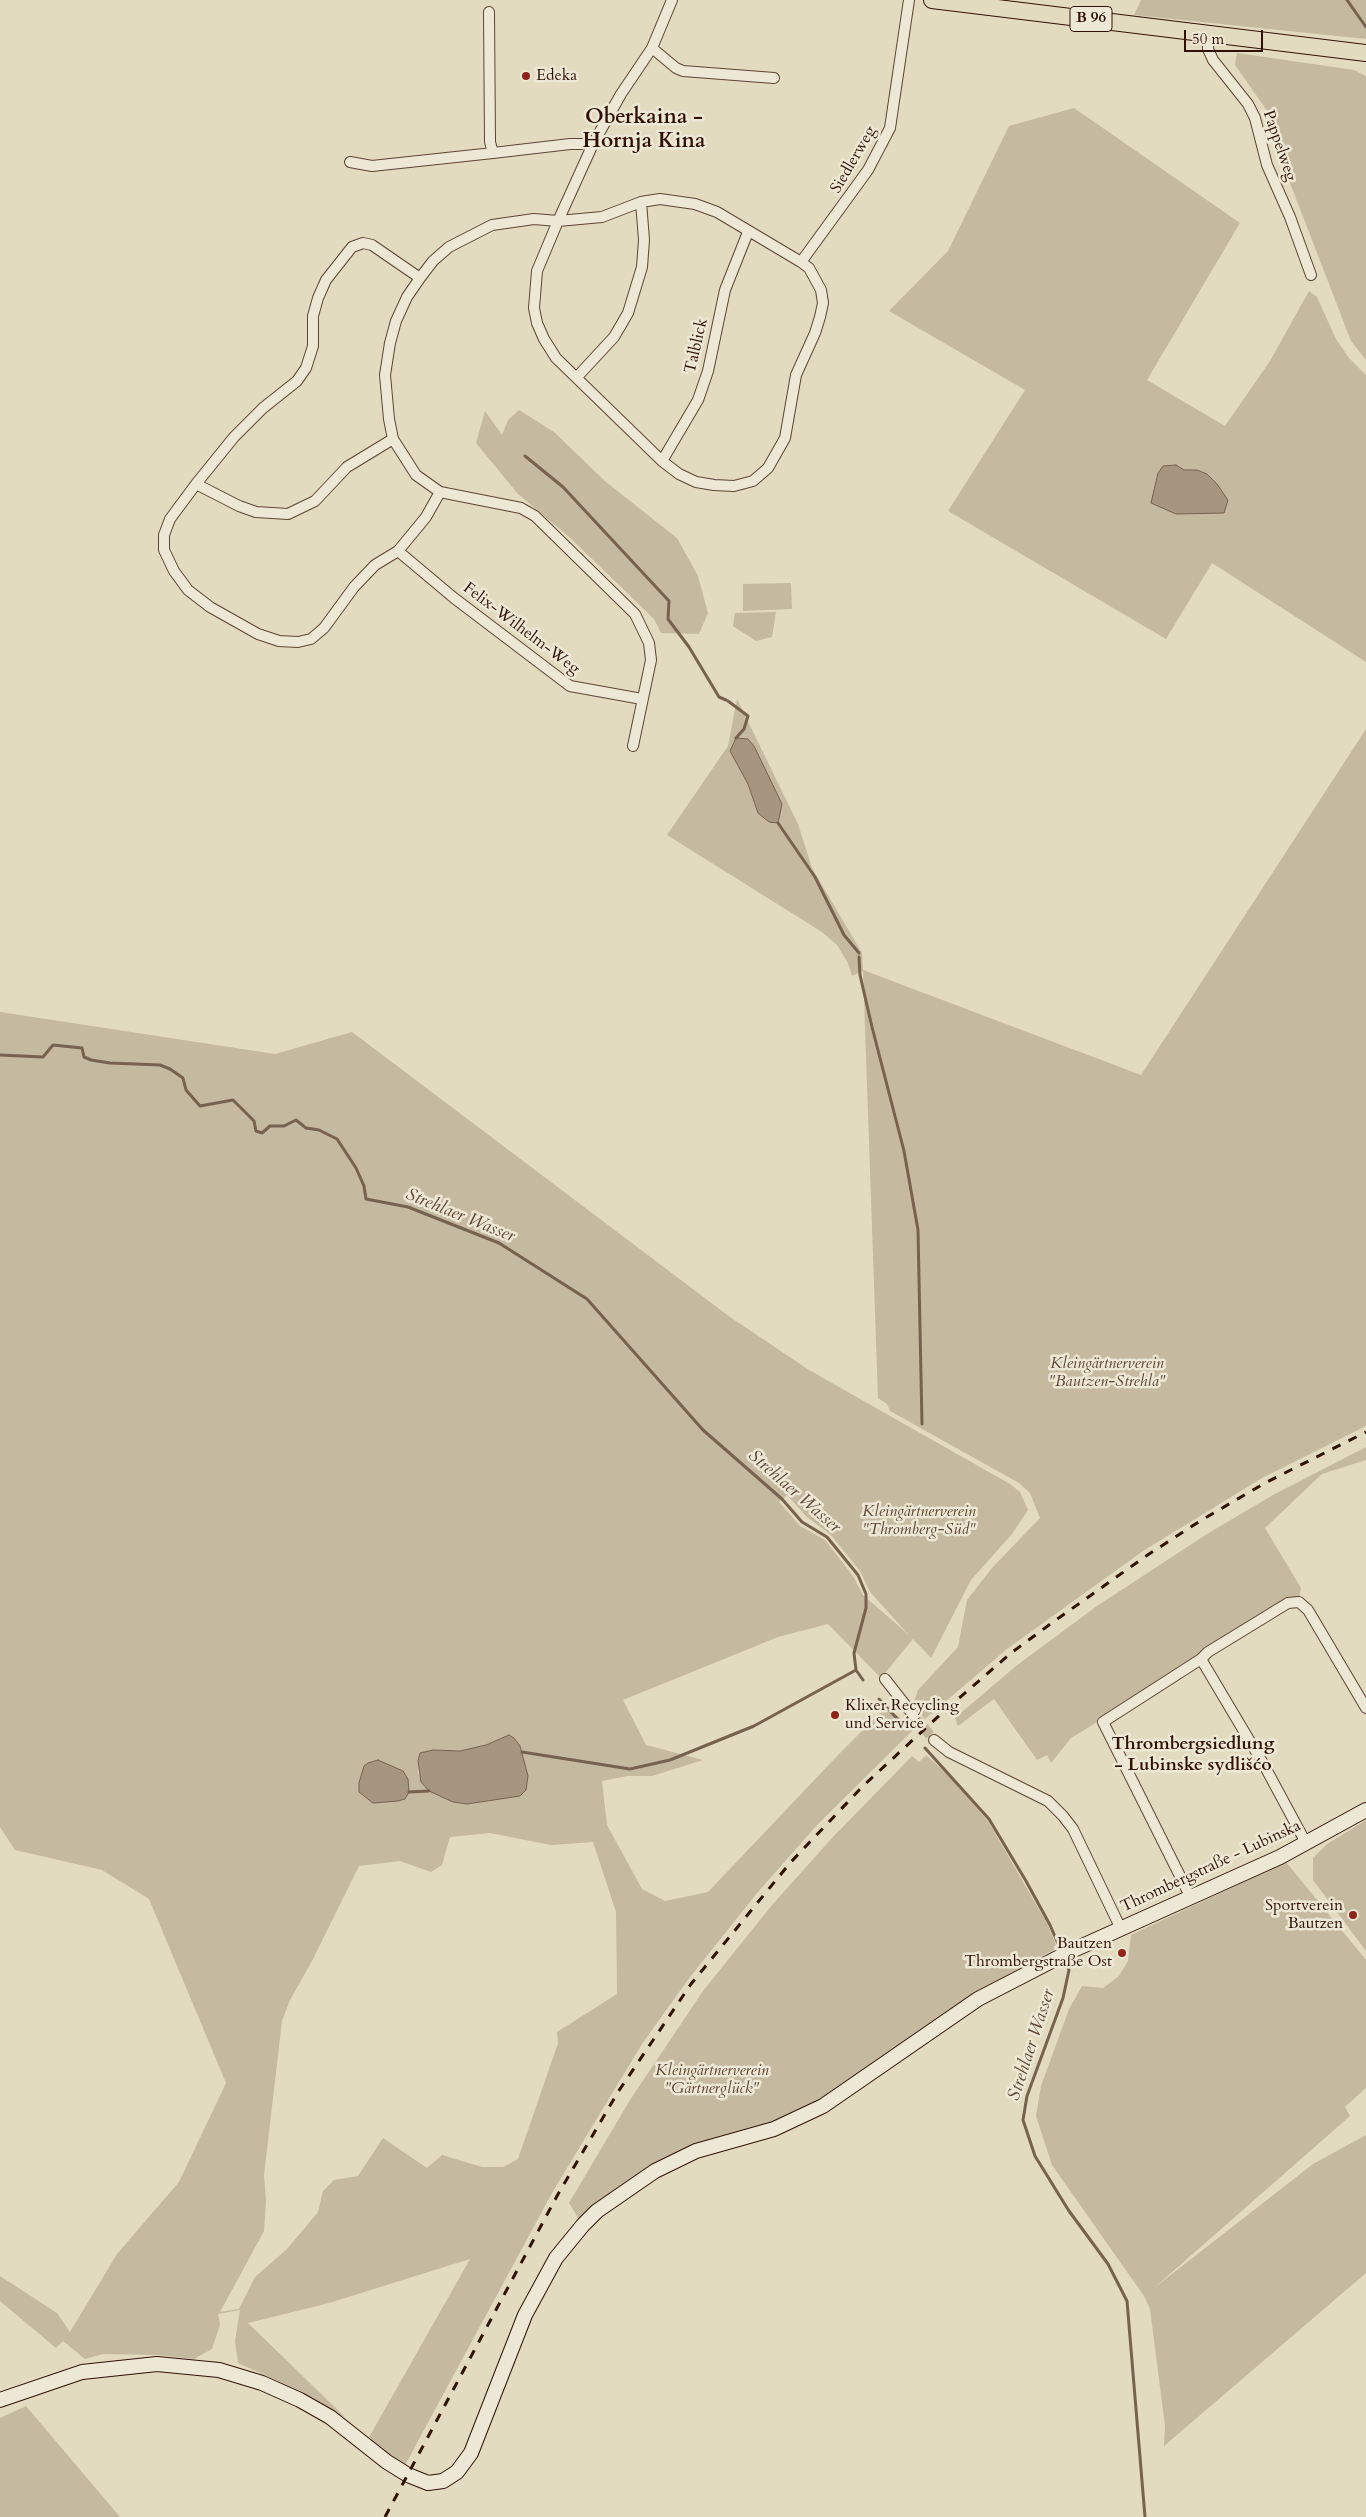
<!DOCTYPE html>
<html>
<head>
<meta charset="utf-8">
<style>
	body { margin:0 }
	#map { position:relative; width:1366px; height:2517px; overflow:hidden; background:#e3dbbf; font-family:Cardo,serif }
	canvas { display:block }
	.scale { position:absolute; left:1184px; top:30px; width:79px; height:22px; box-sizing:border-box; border:2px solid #311106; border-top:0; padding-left:6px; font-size:15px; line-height:18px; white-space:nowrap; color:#311106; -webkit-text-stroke:4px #ede8d5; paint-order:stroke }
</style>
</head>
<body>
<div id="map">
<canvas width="1366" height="2517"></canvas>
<div class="scale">50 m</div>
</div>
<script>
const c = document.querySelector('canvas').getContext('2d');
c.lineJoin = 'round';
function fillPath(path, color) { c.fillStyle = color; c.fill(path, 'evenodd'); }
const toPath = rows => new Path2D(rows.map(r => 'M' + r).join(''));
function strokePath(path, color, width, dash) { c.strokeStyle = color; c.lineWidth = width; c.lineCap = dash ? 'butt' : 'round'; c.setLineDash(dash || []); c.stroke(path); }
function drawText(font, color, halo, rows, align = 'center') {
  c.font = font + ' Cardo,serif'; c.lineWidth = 5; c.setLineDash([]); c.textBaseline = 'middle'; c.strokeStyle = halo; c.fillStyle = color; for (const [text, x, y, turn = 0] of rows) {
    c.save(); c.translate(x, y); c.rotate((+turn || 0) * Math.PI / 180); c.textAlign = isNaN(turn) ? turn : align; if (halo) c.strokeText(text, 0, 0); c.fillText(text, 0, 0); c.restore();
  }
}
fillPath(toPath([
	[1141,0,1366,0,1366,39,1134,15],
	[1237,53,1354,70,1366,76,1366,360,1351,341,1290,183,1268,112,1235,65],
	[1074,108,1240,223,1147,380,1225,426,1270,361,1309,291,1317,297,1336,339,1349,358,1366,375,1366,662,1212,563,1166,639,948,511,1025,390,889,311,948,251,1009,126],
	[519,410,554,432,606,482,677,538,698,576,708,613,699,634,661,633,654,619,617,583,567,535,518,494,476,443,485,411,502,435,508,420],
	[791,583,792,609,743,611,743,584],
	[776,612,772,637,756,641,733,626,735,613],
	[737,699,798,824,812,868,862,953,863,970,1141,1075,1366,729,1366,1426,1262,1478,1143,1551,1007,1649,925,1719,915,1707,914,1702,918,1690,958,1647,967,1600,992,1568,1040,1518,1030,1493,1019,1483,890,1411,887,1404,878,1398,863,971,852,976,848,963,837,945,822,932,667,835,728,746],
	[754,746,763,768,758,813,748,784],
	[0,1012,275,1054,352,1032,730,1317,809,1370,1010,1484,1020,1492,1028,1510,1012,1534,971,1580,931,1658,913,1639,881,1678,828,1624,778,1637,623,1700,646,1745,703,1760,652,1776,627,1776,602,1781,607,1825,642,1889,665,1901,708,1892,839,1754,886,1707,914,1729,818,1824,757,1893,687,1981,642,2044,552,2193,404,2467,368,2439,470,2259,329,2303,248,2323,346,2418,278,2381,238,2363,235,2341,240,2310,218,2314,220,2325,212,2349,194,2359,157,2355,103,2354,85,2359,63,2341,56,2348,0,2301,0,2276,57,2313,70,2332,117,2254,179,2182,226,2083,149,1899,102,1870,15,1850,0,1827],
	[787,1495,807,1517,831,1535,860,1571,870,1592,909,1635,863,1595,853,1576,825,1540,800,1526,779,1502],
	[509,1735,526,1790,418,1774,420,1753,433,1750,460,1751,486,1745],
	[378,1761,403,1771,359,1793,359,1783,364,1766,368,1763],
	[490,1833,551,1845,593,1842,616,1912,617,1994,557,2032,558,2043,518,2159,503,2167,482,2167,442,2155,427,2168,383,2138,358,2176,334,2180,323,2191,318,2212,287,2249,255,2277,239,2309,220,2312,264,2231,266,2201,264,2175,282,2021,290,2000,312,1961,359,1866,400,1861,431,1872,442,1865,450,1837],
	[1366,1447,1366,1460,1322,1474,1265,1528,1301,1588,1299,1599,1071,1738,1051,1763,1047,1755,1037,1760,994,1699,958,1726,955,1718,1016,1666,1097,1606,1207,1534,1273,1495],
	[926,1755,947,1774,988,1821,1048,1925,1057,1948,978,1991,808,2111,718,2138,665,2161,617,2188,580,2221,569,2203,630,2100,703,1991,772,1905,832,1838,912,1756,919,1762],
	[1366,1820,1366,1951,1313,1880,1313,1858,1327,1844],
	[1286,1862,1366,1960,1366,2088,1345,2107,1350,2116,1154,2288,1313,2164,1366,2135,1366,2273,1164,2446,1165,2426,1150,2309,1144,2296,1052,2165,1036,2116,1041,2086,1069,2009,1082,1986,1103,1988,1119,1976,1128,1961,1131,1935],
	[26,2406,120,2517,0,2517,0,2418]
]), '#c5b9a0');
const water = toPath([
	[1176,465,1184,470,1197,470,1207,474,1217,484,1228,500,1224,513,1176,514,1151,503,1158,473,1163,466,1176,465],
	[736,738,748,739,754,746,782,804,778,823,769,822,758,813,748,784,730,751,736,738],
	[509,1735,514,1738,520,1746,528,1776,526,1790,520,1796,467,1804,453,1802,429,1791,421,1782,418,1761,420,1753,433,1750,460,1751,486,1745,509,1735],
	[378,1760,403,1771,408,1779,409,1792,405,1799,398,1801,373,1803,359,1792,359,1783,364,1766,368,1763,378,1760]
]);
fillPath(water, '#a69680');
strokePath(water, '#77614f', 1);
strokePath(toPath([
	[1347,0,1366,27],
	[525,456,563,487,669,601,668,619,689,647,719,697,726,700],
	[728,701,748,716,744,729,736,738],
	[778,823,815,877,844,935,859,953],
	[859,957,860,975,872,1027,904,1151,918,1230,922,1424],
	[0,1055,43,1057,53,1045,82,1048,84,1057,91,1060,110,1063,160,1065,170,1069,183,1078,186,1090,200,1106,233,1100,254,1121,256,1131,262,1133,270,1126,284,1126,296,1120,306,1128,319,1130,337,1139,356,1168,364,1186,366,1199,408,1207,499,1243,587,1299,703,1430,782,1499,802,1522,827,1537,858,1575,866,1594,866,1608,854,1653,856,1670,863,1680],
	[879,1699,904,1726],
	[925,1748,989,1819,1026,1881,1050,1925,1062,1953],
	[522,1752,630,1769,670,1760,754,1726,856,1670],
	[409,1792,429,1791],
	[1064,1959,1069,1970,1063,1998,1027,2096,1023,2120,1035,2156,1069,2211,1108,2264,1127,2301,1145,2517]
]), '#77614f', 3);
strokePath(toPath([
	[914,1716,934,1740]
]), '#bfb39a', 10, [10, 5]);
const street = toPath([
	[489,12,490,142,493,153,570,144,593,144,558,221,534,219,492,225,449,247,433,261,420,278,407,297,396,321,390,343,385,375,389,419,393,439,416,475,440,492,521,508,535,516,635,614,649,643,651,660,633,746],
	[1208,34,1208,49,1213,60,1248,104,1255,118,1267,165,1290,217,1311,275],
	[652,48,676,68,683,71,774,78],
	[593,144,621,94,652,48,672,0],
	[350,162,372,166,493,153],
	[660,199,695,204,717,212,801,262,809,268,821,290,823,303,820,317,815,333,796,375,785,438,768,468,753,481,734,486,714,485,696,482,679,474,662,461,556,358,544,339,537,323,534,308,537,271,558,221,602,217,641,202,660,199],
	[801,262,868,170,890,128,909,0],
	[420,278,372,245,363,243,352,247,326,280,318,298,313,316,313,346,306,368,297,381,263,408,234,437,196,484,170,519,164,535,164,550,174,571,188,590,210,607,258,634,279,641,298,642,311,639,324,628,354,587,375,565,398,551,426,517,440,492],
	[577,377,614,337,628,313,642,267,644,240,641,202],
	[662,461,698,400,708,371,725,290,748,232],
	[196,484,239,506,256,512,288,514,315,501,347,467,393,439],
	[398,551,454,598,570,686,642,699],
	[1201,1659,1264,1765,1306,1843],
	[885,1679,914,1716],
	[934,1740,949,1752,1048,1801,1063,1816,1073,1829,1121,1929],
	[1191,1898,1103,1722,1201,1659,1208,1652,1288,1603,1299,1602,1308,1610,1366,1708]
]);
const secondary = toPath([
	[0,2400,82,2372,157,2364,219,2370,262,2383,300,2400,330,2417,387,2462,408,2475,428,2483,443,2481,457,2472,471,2453,525,2315,556,2258,583,2225,597,2211,655,2171,696,2151,774,2129,823,2106,978,1999,1069,1952,1280,1857,1366,1810]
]);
const primary = toPath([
	[932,0,1366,53]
]);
strokePath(street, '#5e4434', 12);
strokePath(secondary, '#311106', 16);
strokePath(primary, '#311106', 18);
strokePath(street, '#ede8d5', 10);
strokePath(secondary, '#ede8d5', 14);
strokePath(primary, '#e3dbbf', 16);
strokePath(toPath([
	[385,2517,557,2196,618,2092,691,1984,790,1863,863,1786,942,1713,1011,1653,1049,1625,1146,1556,1200,1521,1265,1483,1366,1432]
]), '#311106', 3, [9, 9]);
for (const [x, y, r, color] of [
	[526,76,5,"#8f2418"],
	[835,1715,5,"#8f2418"],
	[1353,1915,5,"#8f2418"],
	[1122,1953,5,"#8f2418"]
]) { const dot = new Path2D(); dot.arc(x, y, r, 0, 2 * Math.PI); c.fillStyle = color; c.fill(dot); strokePath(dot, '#ede8d5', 2); }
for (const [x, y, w] of [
	[1091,19,42]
]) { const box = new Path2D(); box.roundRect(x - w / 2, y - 12.5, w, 25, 4); c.fillStyle = '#ede8d5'; c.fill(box); strokePath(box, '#311106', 1); }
drawText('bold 15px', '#311106', null, [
	["B 96",1091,19]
]);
drawText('16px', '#311106', '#ede8d5', [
	["Edeka",536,76],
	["Klixer Recycling",845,1706],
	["und Service",845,1724],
	["Sportverein",1343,1906,"right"],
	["Bautzen",1343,1924,"right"],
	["Bautzen",1112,1944,"right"],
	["Thrombergstraße Ost",1112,1962,"right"]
], 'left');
drawText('16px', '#311106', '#ede8d5', [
	["Pappelweg",1279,146,71],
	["Siedlerweg",854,160,-60],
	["Talblick",697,346,-77],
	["Felix-Wilhelm-Weg",521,629,37],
	["Thrombergstraße - Lubinska",1211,1867,-25]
]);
drawText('italic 16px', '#5d4334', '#ede8d5', [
	["Kleingärtnerverein",1107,1364],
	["\"Bautzen-Strehla\"",1107,1382],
	["Kleingärtnerverein",919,1512],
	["\"Thromberg-Süd\"",919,1530],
	["Kleingärtnerverein",712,2071],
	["\"Gärtnerglück\"",712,2089]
]);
drawText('italic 18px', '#604637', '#ede8d5', [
	["Strehlaer Wasser",460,1216,22],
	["Strehlaer Wasser",794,1492,41],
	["Strehlaer Wasser",1032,2045,-72]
]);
drawText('bold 18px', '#311106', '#ede8d5', [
	["Thrombergsiedlung",1193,1745],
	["- Lubinske sydlišćo",1193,1766]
]);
drawText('bold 21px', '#311106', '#ede8d5', [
	["Oberkaina -",644,118],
	["Hornja Kina",644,142]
]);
</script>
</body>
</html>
